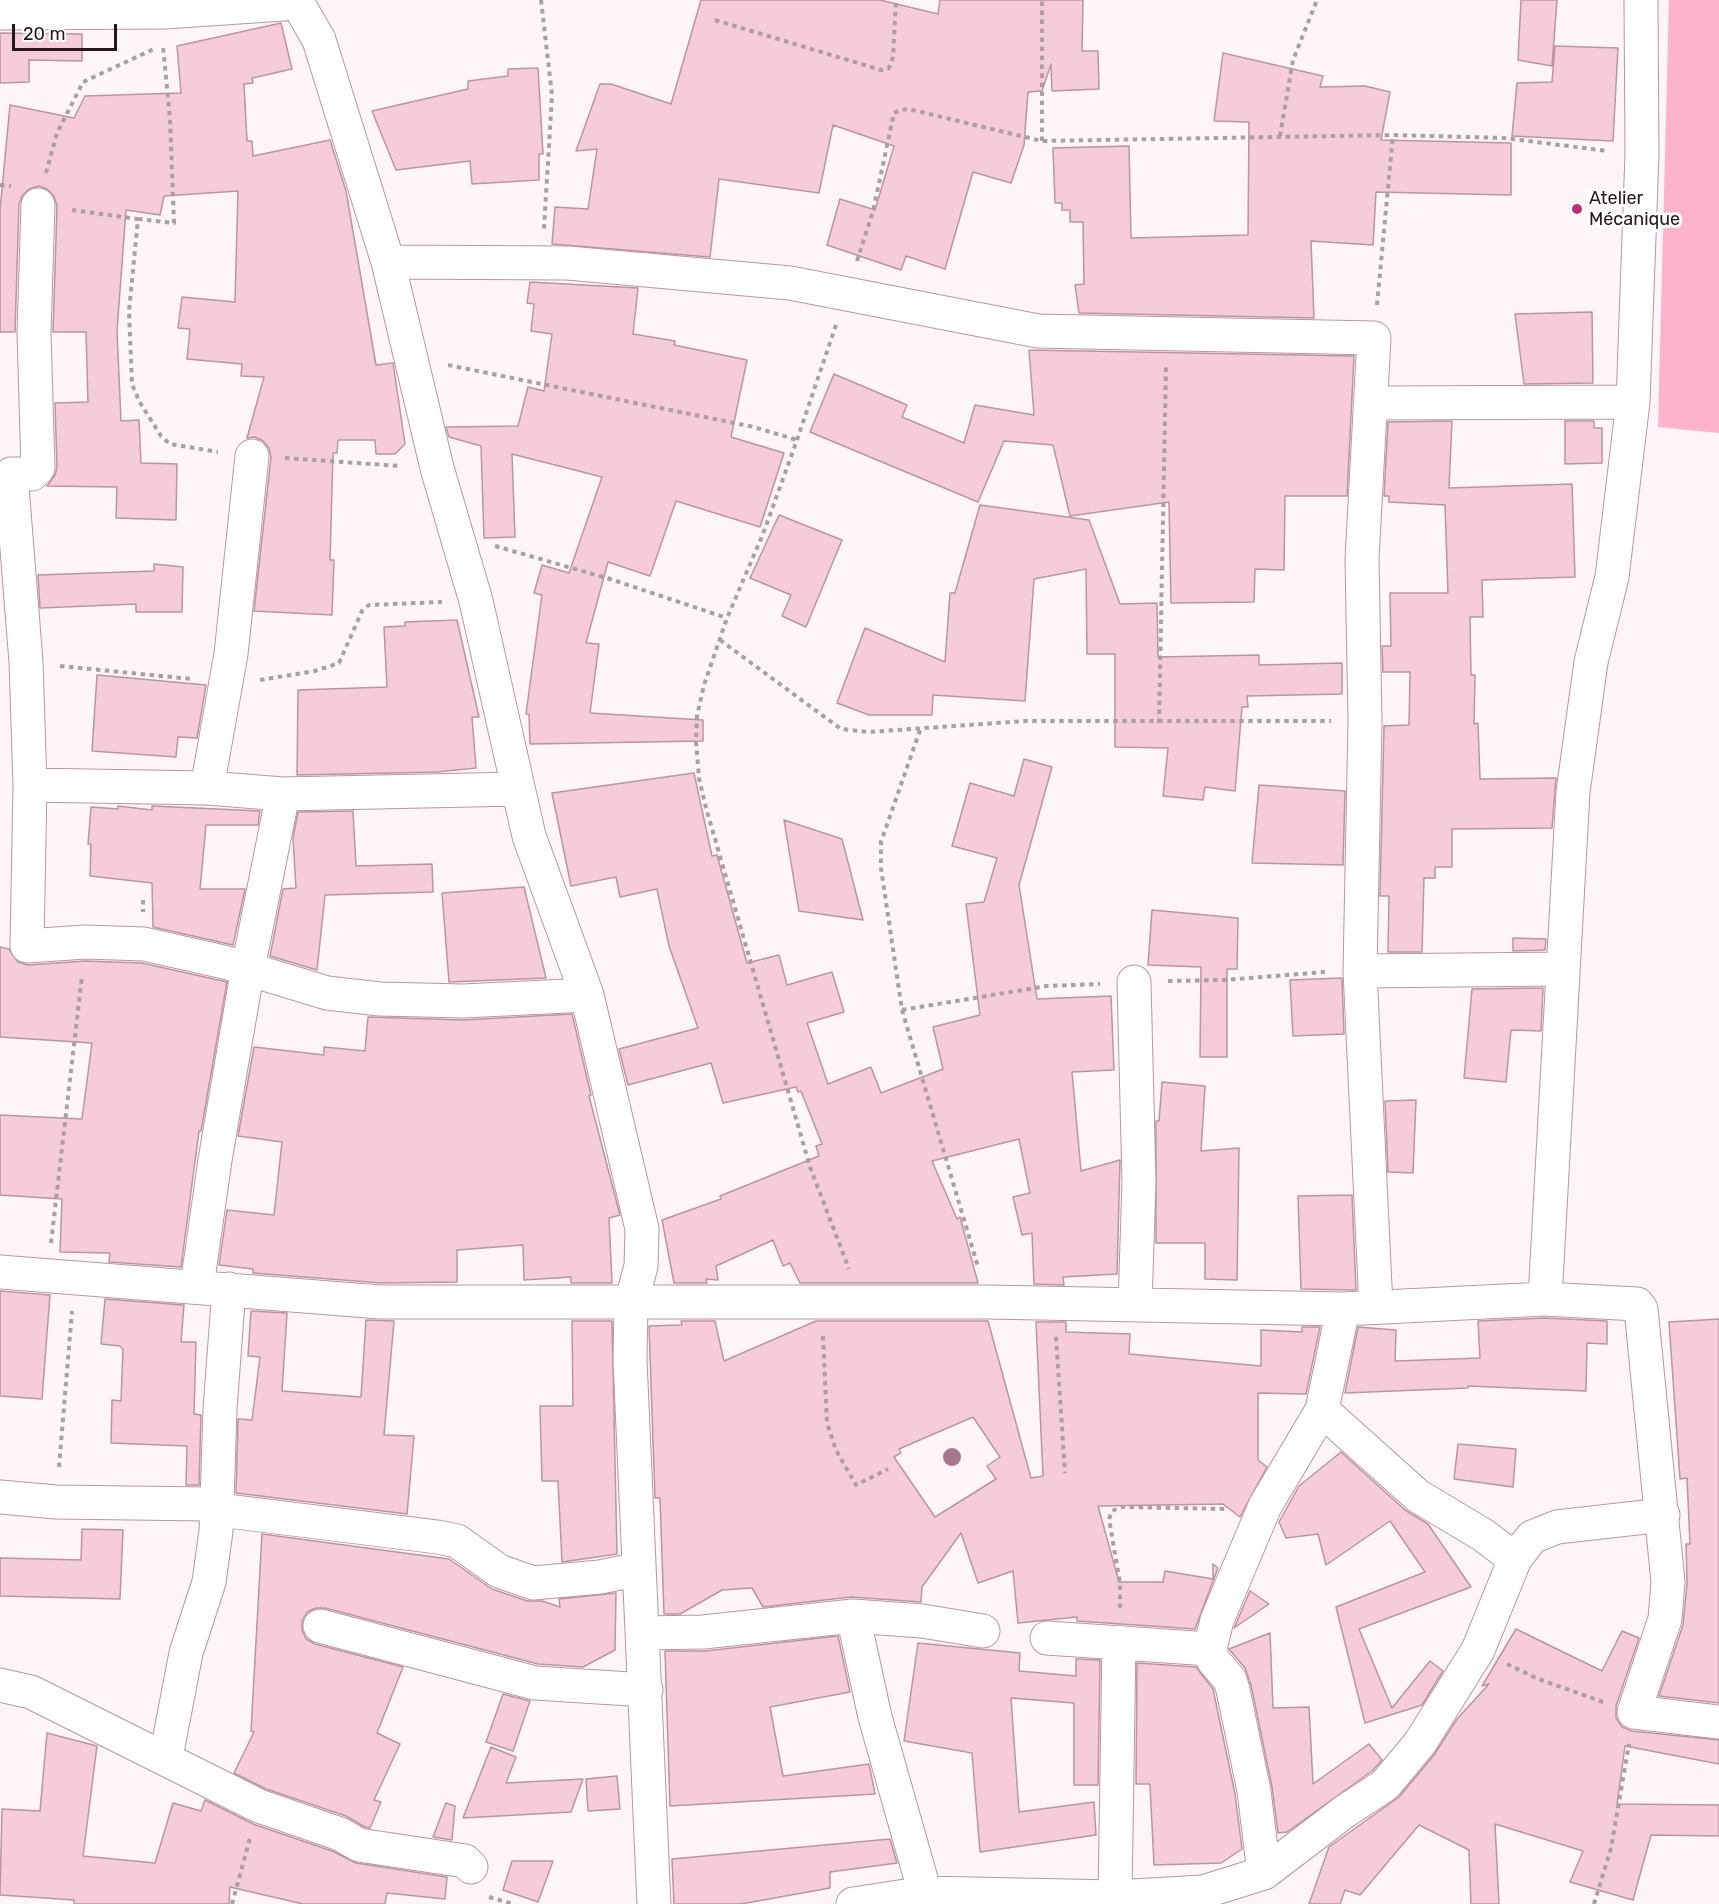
<!DOCTYPE html>
<html>
<head>
<meta charset="utf-8">
<style>
	body { margin:0 }
	#map { position:relative; width:1719px; height:1904px; overflow:hidden; background:#fef5f8; font-family:Rubik,sans-serif }
	canvas { display:block }
	.scale { position:absolute; left:12px; top:24px; width:105px; height:27px; box-sizing:border-box; border:3px solid #26171c; border-top:0; padding-left:8px; font-size:18px; line-height:21px; white-space:nowrap; color:#26171c; -webkit-text-stroke:4px #fff; paint-order:stroke }
</style>
</head>
<body>
<div id="map">
<canvas width="1719" height="1904"></canvas>
<div class="scale">20 m</div>
</div>
<script>
const c = document.querySelector('canvas').getContext('2d');
c.lineJoin = 'round';
function fillPath(path, color) { c.fillStyle = color; c.fill(path, 'evenodd'); }
const toPath = rows => new Path2D(rows.map(r => 'M' + r).join(''));
function strokePath(path, color, width, dash) { c.strokeStyle = color; c.lineWidth = width; c.lineCap = dash ? 'butt' : 'round'; c.setLineDash(dash || []); c.stroke(path); }
function drawText(font, color, halo, rows, align = 'center') {
  c.font = font + ' Rubik,sans-serif'; c.lineWidth = 6; c.setLineDash([]); c.textBaseline = 'middle'; c.strokeStyle = halo; c.fillStyle = color; for (const [text, x, y, turn = 0] of rows) {
    c.save(); c.translate(x, y); c.rotate((+turn || 0) * Math.PI / 180); c.textAlign = isNaN(turn) ? turn : align; if (halo) c.strokeText(text, 0, 0); c.fillText(text, 0, 0); c.restore();
  }
}
fillPath(toPath([
	[1669,0,1719,0,1719,433,1658,427]
]), '#fdb3cb');
const building = toPath([
	[701,0,880,0,938,14,940,0,1083,0,1082,51,1098,51,1099,89,1052,91,1051,64,1042,91,1028,92,1024,145,1011,183,973,172,945,269,906,256,901,270,827,245,840,199,875,210,894,146,833,125,819,193,719,179,710,257,552,244,555,207,588,209,597,149,576,151,600,84,611,84,671,104,701,0],
	[1521,0,1557,0,1552,66,1518,60,1521,0],
	[281,23,292,69,252,78,253,83,244,84,247,141,252,141,253,156,330,140,346,191,376,365,393,363,405,444,395,454,376,454,375,440,338,440,337,453,333,453,330,560,334,560,332,615,254,611,271,457,269,448,263,441,255,437,247,438,264,377,241,376,242,364,187,359,190,329,178,328,182,297,235,302,238,191,164,196,160,215,126,210,117,331,121,421,139,420,141,463,177,464,176,520,116,518,117,487,47,486,55,475,57,468,55,403,88,402,86,332,53,332,57,206,54,196,47,189,39,186,29,189,22,196,19,204,15,332,0,332,0,210,10,105,74,118,85,96,181,93,177,46,281,23],
	[0,33,82,34,82,61,29,60,29,82,0,83,0,33],
	[1555,46,1618,48,1613,141,1512,136,1517,83,1552,82,1555,46],
	[1223,53,1323,76,1320,87,1365,86,1390,92,1381,140,1511,143,1511,195,1376,192,1373,245,1311,241,1314,318,1079,313,1075,285,1084,284,1083,222,1070,222,1070,210,1062,210,1062,203,1055,203,1053,148,1129,146,1131,238,1248,235,1249,122,1214,121,1223,53],
	[538,68,543,154,539,154,539,180,472,184,470,161,396,170,372,111,468,89,468,81,508,76,508,69,538,68],
	[530,282,638,288,633,334,675,341,674,345,747,360,731,437,784,453,760,527,676,501,650,576,608,562,586,643,599,644,590,713,703,720,703,741,530,744,529,714,526,714,542,595,534,593,542,565,569,573,602,477,512,454,515,537,484,538,481,446,449,437,446,427,518,426,528,387,544,391,552,334,531,331,534,304,527,303,530,282],
	[1592,312,1593,383,1524,384,1515,314,1592,312],
	[1029,350,1354,356,1347,496,1285,496,1284,570,1255,569,1254,602,1171,603,1169,502,1070,516,1053,445,1004,441,978,502,810,432,834,374,907,405,902,417,964,443,975,405,1034,415,1029,350],
	[1452,421,1449,488,1572,484,1575,577,1482,580,1483,617,1470,617,1471,675,1475,675,1474,724,1478,723,1480,779,1556,778,1552,828,1452,829,1452,867,1435,867,1435,878,1424,878,1422,952,1388,952,1389,896,1380,896,1384,726,1409,725,1410,672,1383,672,1382,646,1391,646,1390,593,1448,593,1445,505,1389,502,1389,496,1384,496,1388,422,1452,421],
	[1565,421,1594,421,1594,428,1602,428,1602,463,1565,464,1565,421],
	[980,505,1089,520,1120,604,1157,603,1158,657,1259,655,1259,665,1342,663,1342,694,1247,696,1248,707,1242,707,1235,791,1205,787,1203,800,1163,796,1168,748,1115,747,1115,654,1087,654,1086,569,1034,579,1025,701,933,695,932,715,869,715,837,703,865,628,945,662,950,593,955,593,980,505],
	[779,515,842,540,806,627,782,616,791,595,750,578,779,515],
	[154,564,183,567,182,612,136,612,136,604,40,608,38,575,154,571,154,564],
	[457,620,479,717,472,717,476,768,437,772,297,775,298,690,387,687,384,627,405,626,405,622,457,620],
	[97,675,206,685,197,738,178,737,176,757,92,751,97,675],
	[1024,759,1052,767,1019,885,1037,999,1111,996,1114,1070,1072,1072,1081,1171,1120,1160,1117,1274,1063,1277,1064,1285,1034,1284,1032,1233,1022,1235,1013,1197,1030,1193,1019,1139,932,1161,957,1219,960,1217,978,1283,800,1283,790,1263,783,1266,773,1240,716,1266,718,1280,706,1279,707,1283,674,1283,662,1220,721,1199,720,1196,819,1156,816,1146,822,1144,801,1091,798,1092,796,1087,723,1103,711,1063,628,1085,619,1049,698,1028,669,946,657,889,620,897,616,877,571,886,552,793,694,773,712,856,717,855,747,963,779,955,787,985,832,972,844,1012,807,1023,828,1084,871,1067,881,1093,943,1069,933,1027,980,1015,966,904,984,902,997,858,952,846,970,783,1014,796,1024,759],
	[1259,785,1345,791,1343,865,1252,863,1259,785],
	[118,806,152,810,152,806,260,811,258,825,206,825,200,889,245,889,233,945,153,927,152,883,90,876,91,844,88,844,91,807,118,809,118,806],
	[353,811,356,866,432,864,433,892,325,895,317,970,270,956,283,889,296,888,293,838,298,812,353,811],
	[784,820,842,839,863,920,799,911,784,820],
	[524,887,546,978,449,982,442,893,524,887],
	[1152,910,1238,918,1237,969,1227,969,1227,1057,1200,1057,1201,967,1148,965,1152,910],
	[1513,938,1546,939,1545,950,1513,951,1513,938],
	[0,947,9,949,18,962,28,965,85,961,142,963,227,982,201,1131,199,1131,181,1267,109,1262,110,1253,60,1252,62,1199,0,1195,0,1115,82,1119,92,1043,0,1037,0,947],
	[1342,978,1344,1034,1293,1036,1290,980,1342,978],
	[1543,988,1541,1031,1511,1030,1506,1082,1464,1078,1472,989,1543,988],
	[572,1014,591,1095,589,1096,620,1215,609,1218,612,1283,571,1283,571,1277,524,1280,523,1245,457,1250,457,1282,381,1283,253,1273,253,1269,219,1265,227,1210,274,1215,282,1142,238,1136,254,1047,324,1055,324,1047,365,1051,368,1017,463,1020,572,1014],
	[1162,1082,1205,1086,1201,1151,1239,1148,1237,1280,1205,1279,1205,1243,1156,1243,1156,1121,1159,1121,1162,1082],
	[1416,1100,1413,1173,1388,1172,1385,1101,1416,1100],
	[1352,1195,1356,1290,1301,1289,1298,1196,1352,1195],
	[0,1291,50,1295,42,1399,0,1396,0,1291],
	[105,1299,184,1305,181,1342,196,1342,194,1414,201,1415,199,1485,186,1485,187,1446,111,1443,112,1400,121,1401,123,1349,120,1346,101,1344,105,1299],
	[251,1311,287,1313,282,1391,361,1397,366,1320,394,1321,384,1435,414,1436,407,1514,236,1493,238,1419,252,1420,260,1357,248,1356,251,1311],
	[1545,1318,1607,1321,1607,1344,1587,1343,1586,1391,1468,1386,1468,1388,1345,1393,1358,1327,1396,1330,1395,1361,1480,1358,1478,1321,1545,1318],
	[1719,1319,1719,1703,1659,1696,1683,1625,1687,1584,1686,1544,1690,1544,1687,1478,1680,1479,1669,1322,1719,1319],
	[572,1321,612,1321,617,1554,562,1562,558,1481,542,1481,540,1406,573,1406,572,1321],
	[681,1321,715,1321,724,1361,816,1321,988,1321,1031,1478,1043,1476,1036,1322,1066,1322,1066,1332,1130,1334,1129,1354,1261,1366,1261,1330,1302,1332,1302,1327,1320,1327,1306,1394,1258,1393,1258,1460,1267,1467,1240,1517,1223,1504,1098,1506,1119,1582,1163,1582,1165,1571,1213,1579,1213,1564,1218,1568,1195,1629,1077,1621,1077,1617,1018,1623,1013,1571,978,1583,961,1533,922,1587,921,1602,851,1597,763,1607,752,1588,722,1590,680,1614,664,1614,660,1498,655,1498,649,1326,682,1325,681,1321],
	[973,1417,1000,1457,987,1466,996,1479,935,1517,894,1457,901,1453,899,1449,973,1417],
	[1458,1444,1516,1449,1513,1487,1454,1479,1458,1444],
	[1341,1452,1405,1510,1428,1524,1471,1587,1359,1629,1392,1708,1430,1661,1443,1671,1422,1705,1365,1723,1336,1607,1425,1572,1390,1521,1326,1565,1318,1534,1286,1538,1279,1522,1299,1486,1341,1452],
	[82,1529,123,1530,120,1599,0,1596,0,1558,81,1560,82,1529],
	[262,1534,449,1559,492,1589,527,1601,542,1601,560,1607,559,1599,616,1593,615,1650,583,1667,538,1664,325,1608,316,1608,307,1612,302,1621,302,1630,306,1639,315,1644,403,1667,377,1733,400,1744,374,1800,381,1802,370,1828,365,1827,346,1816,266,1789,234,1773,254,1732,251,1731,262,1534],
	[1250,1591,1269,1604,1234,1628,1235,1626,1250,1591],
	[1516,1629,1602,1671,1622,1631,1639,1638,1616,1706,1616,1718,1622,1727,1632,1731,1719,1740,1719,1764,1625,1746,1617,1804,1719,1805,1719,1836,1651,1835,1633,1900,1570,1882,1583,1851,1495,1824,1499,1904,1471,1904,1469,1850,1419,1825,1360,1895,1345,1890,1340,1904,1309,1904,1329,1847,1399,1797,1434,1755,1457,1719,1489,1684,1482,1686,1516,1629],
	[1270,1633,1273,1708,1309,1707,1313,1784,1369,1744,1382,1760,1372,1771,1287,1832,1278,1833,1272,1787,1251,1685,1245,1668,1229,1649,1270,1633],
	[838,1636,850,1692,770,1707,783,1776,869,1764,875,1794,670,1806,665,1651,705,1651,838,1636],
	[918,1643,1020,1653,1019,1671,1076,1676,1076,1659,1100,1660,1098,1785,1074,1785,1074,1703,1011,1698,1019,1812,1094,1802,1096,1835,980,1852,972,1753,904,1741,918,1643],
	[1137,1663,1196,1667,1213,1689,1235,1794,1242,1849,1221,1863,1154,1865,1150,1784,1136,1784,1137,1663],
	[503,1694,530,1701,513,1751,486,1742,503,1694],
	[47,1733,97,1746,83,1856,155,1863,173,1803,201,1811,205,1800,253,1824,332,1851,356,1863,447,1877,445,1899,387,1893,385,1904,303,1904,230,1887,229,1904,74,1904,74,1900,0,1895,2,1809,40,1811,47,1733],
	[491,1747,516,1757,506,1783,583,1779,571,1812,463,1818,491,1747],
	[617,1776,620,1809,588,1811,586,1779,617,1776],
	[446,1803,455,1806,452,1840,433,1837,446,1803],
	[890,1839,897,1863,830,1872,830,1888,741,1904,674,1904,672,1859,890,1839],
	[512,1861,553,1861,538,1902,503,1890,512,1861]
]);
fillPath(building, '#f5ccd8');
strokePath(building, '#bb95a1', 1.5);
const street = toPath([
	[296,0,319,40,388,262,437,468,476,601,529,836,587,995,642,1229,641,1266,631,1304,630,1360,654,1904],
	[0,13,165,12,298,3],
	[38,205,34,333,38,468,32,474,11,474,26,662,30,785,27,946,85,942,144,944,228,963,327,993,380,999,463,1001,587,995],
	[388,262,568,263,790,283,1038,331,1374,338,1362,559,1365,721,1360,971,1376,1307],
	[1372,403,1633,402],
	[30,785,207,788,283,794,518,789],
	[207,788,231,654,252,456],
	[1360,971,1562,969],
	[1134,982,1139,1182,1135,1304],
	[0,1272,380,1302,988,1302,1343,1309,1545,1299,1637,1304,1641,1309,1668,1582,1665,1619,1634,1712,1719,1722],
	[197,1286,215,1160,248,968,283,794],
	[1545,1299,1573,792,1591,662,1612,577,1633,402,1642,154,1641,0],
	[1322,1410,1418,1496,1483,1535,1515,1559],
	[0,1497,56,1502,206,1504,228,1511,438,1537,457,1541,499,1571,533,1583,600,1577,639,1569],
	[853,1616,922,1621,983,1631],
	[320,1626,535,1683,646,1690],
	[643,1633,703,1632,853,1616,875,1717,925,1893],
	[1047,1638,1210,1649],
	[0,1685,31,1692,259,1806,340,1834,359,1845,465,1861,471,1867],
	[166,1757,186,1653,209,1582,216,1531,220,1409,229,1289],
	[1264,1873,1254,1791,1233,1690,1230,1680,1213,1660,1210,1649,1217,1620,1265,1506,1322,1410,1343,1309],
	[1115,1897,1119,1642],
	[853,1904,925,1893,1115,1897,1203,1892,1264,1873,1344,1812,1385,1785,1420,1743,1478,1650,1515,1559,1532,1537,1557,1527,1663,1515]
]);
strokePath(street, '#bb95a1', 35);
strokePath(toPath([
	[541,0,552,95,544,229],
	[715,20,881,70,889,68,893,57,896,0],
	[1280,136,1293,60,1317,0],
	[1042,141,1042,0],
	[46,173,57,133,83,82,156,48],
	[0,185,11,186],
	[72,210,138,219,129,311,132,384,139,401,161,436,170,444,218,452],
	[138,219,174,223,170,119,163,46],
	[857,261,873,211,894,113,900,110,908,109,1042,141,1393,135,1504,138,1608,151],
	[1377,305,1393,135],
	[836,325,797,440,763,534,727,618,704,685,697,716,696,742,699,778,706,808,810,1167,849,1269],
	[448,365,754,427,797,440],
	[285,458,400,466],
	[495,546,610,579,727,618],
	[720,640,841,729,869,732,1025,721,1331,721],
	[60,666,192,679],
	[260,680,315,671,339,663,362,611,369,605,442,602],
	[1159,723,1166,367],
	[920,730,881,842,881,868,902,1010,978,1267],
	[143,900,143,912],
	[1168,981,1224,980,1325,972],
	[902,1010,1047,986,1100,984],
	[51,1243,82,976],
	[823,1336,827,1423,836,1450,856,1485,888,1469],
	[1056,1337,1065,1473],
	[59,1467,72,1311],
	[1120,1608,1120,1583,1109,1519,1112,1511,1121,1507,1227,1509],
	[1507,1664,1536,1678,1603,1702],
	[489,1897,513,1904],
	[232,1904,250,1838],
	[1594,1904,1611,1848,1629,1744]
]), '#aa9fa3', 4, [4.5, 4.5]);
strokePath(street, '#fff', 33);
c.fillStyle = '#a6778c';
for (const [x, y] of [
	[952,1457]
]) { c.beginPath(); c.arc(x, y, 9, 0, 2 * Math.PI); c.fill(); }
for (const [x, y, r, color] of [
	[1577,209,6,"#ba316e"]
]) { const dot = new Path2D(); dot.arc(x, y, r, 0, 2 * Math.PI); c.fillStyle = color; c.fill(dot); strokePath(dot, '#fff', 2); }
drawText('18px', '#26171c', '#fff', [
	["Atelier",1589,199],
	["Mécanique",1589,220]
], 'left');
</script>
</body>
</html>
